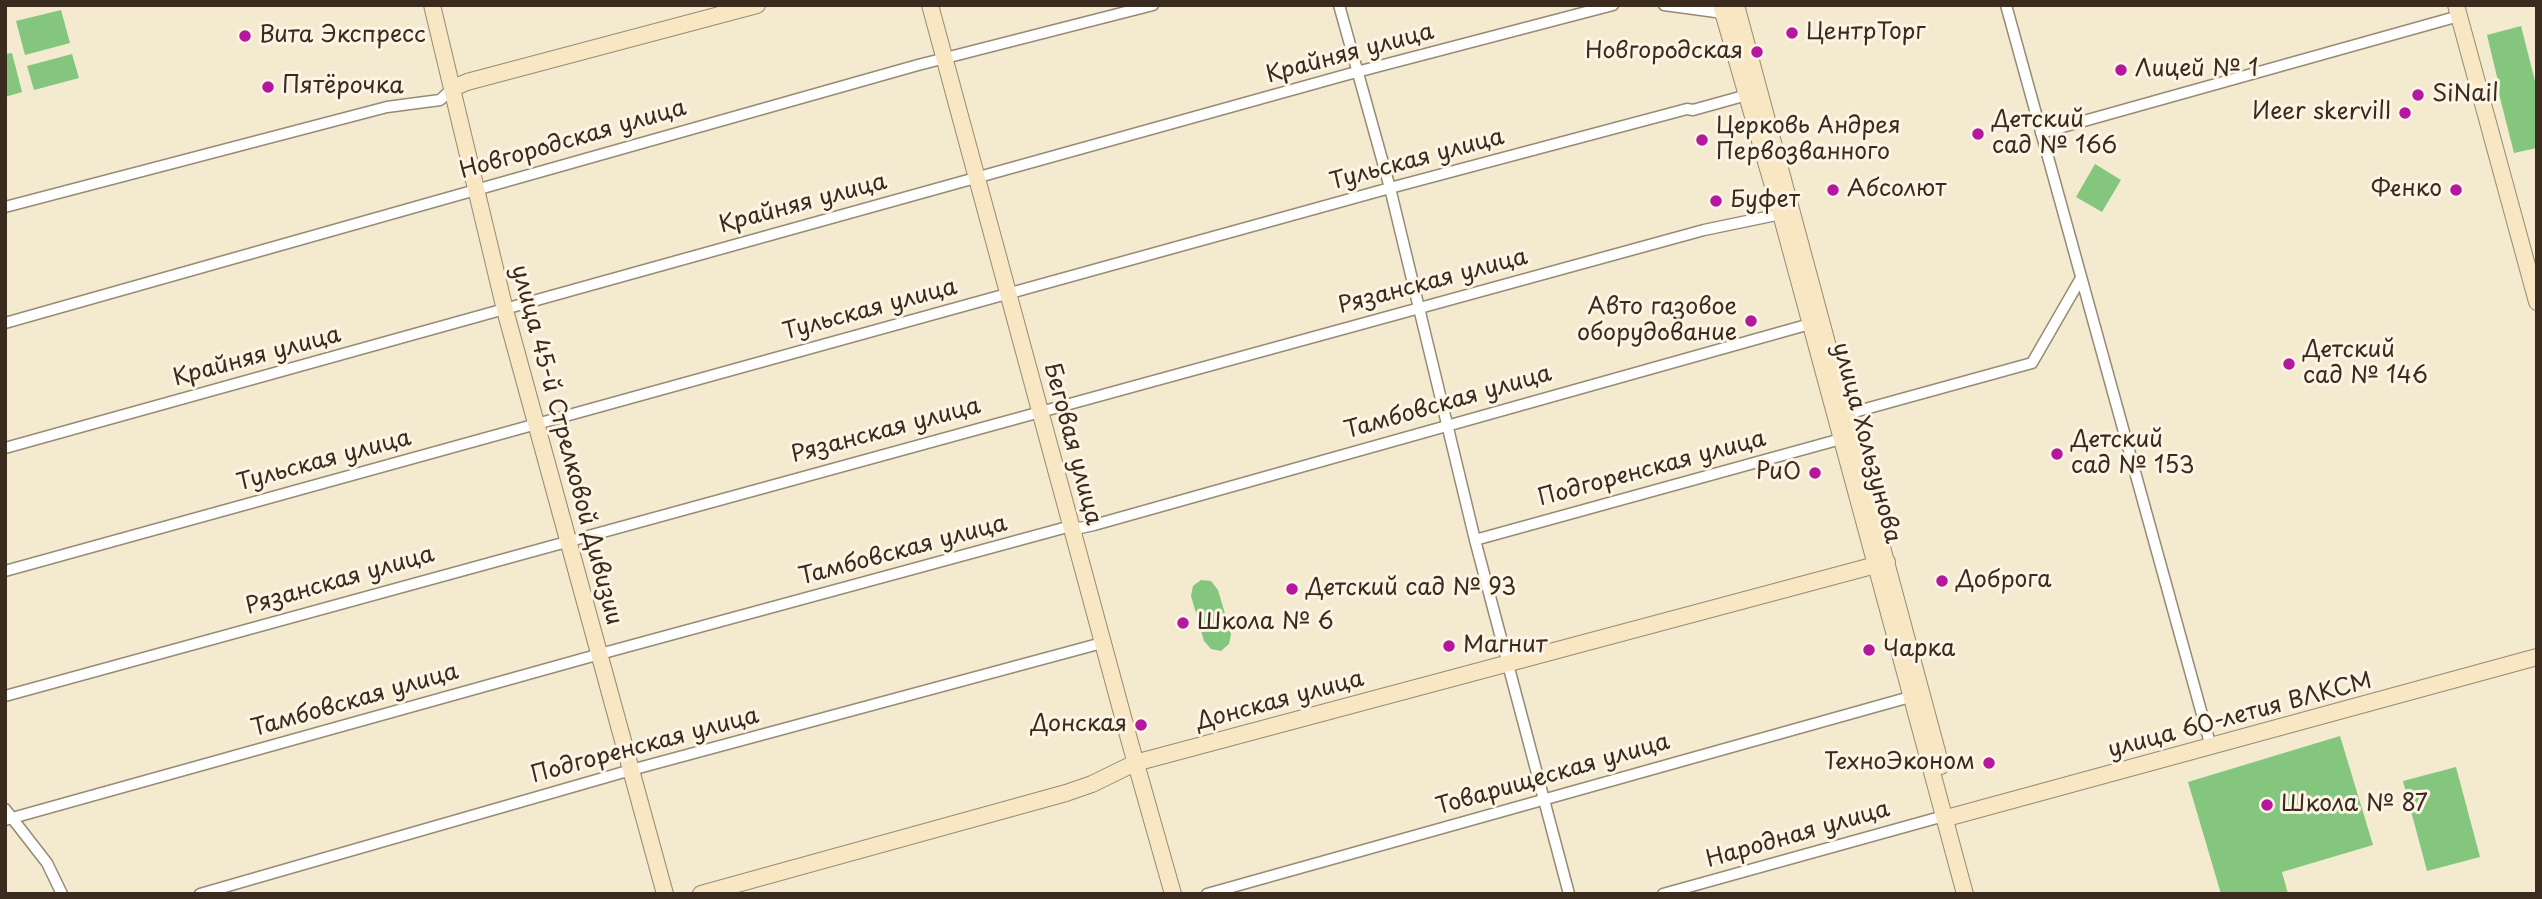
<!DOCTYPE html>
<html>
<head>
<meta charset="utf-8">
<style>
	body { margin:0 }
	#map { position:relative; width:2542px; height:899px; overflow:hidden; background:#f3eacf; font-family:"Playpen Sans",sans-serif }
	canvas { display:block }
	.frame { position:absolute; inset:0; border:7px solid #3b2a1e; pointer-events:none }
</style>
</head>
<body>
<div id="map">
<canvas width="2542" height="899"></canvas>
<div class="frame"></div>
</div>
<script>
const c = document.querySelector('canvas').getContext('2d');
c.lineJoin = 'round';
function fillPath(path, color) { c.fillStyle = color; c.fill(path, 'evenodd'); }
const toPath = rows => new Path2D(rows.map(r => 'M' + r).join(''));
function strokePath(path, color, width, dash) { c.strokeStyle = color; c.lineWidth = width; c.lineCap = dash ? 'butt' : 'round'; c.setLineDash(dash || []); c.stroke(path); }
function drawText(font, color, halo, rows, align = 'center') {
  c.font = font + ' "Playpen Sans",sans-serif'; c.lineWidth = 6; c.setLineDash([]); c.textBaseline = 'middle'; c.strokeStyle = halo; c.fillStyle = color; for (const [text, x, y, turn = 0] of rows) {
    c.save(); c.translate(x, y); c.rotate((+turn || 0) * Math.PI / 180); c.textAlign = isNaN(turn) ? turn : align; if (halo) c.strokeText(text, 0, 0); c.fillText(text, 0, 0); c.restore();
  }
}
fillPath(toPath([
	[61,10,70,43,25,55,16,21],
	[2521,26,2537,89,2537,148,2514,153,2496,82,2498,81,2487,35],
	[12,53,22,92,5,97,5,54],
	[72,54,79,78,34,90,27,66],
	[2095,164,2121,180,2102,212,2076,197],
	[1201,580,1211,581,1218,590,1231,634,1229,644,1221,651,1211,649,1204,641,1191,596,1193,586],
	[2340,736,2373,845,2282,872,2288,894,2221,894,2188,782],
	[2456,767,2480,857,2427,871,2403,781]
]), '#85c67e');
const street = toPath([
	[1339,5,1390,188,1475,540,1569,894],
	[1664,5,1716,12,1726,16],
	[2006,5,2211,747],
	[2041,133,2459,16],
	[5,207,387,107,440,100,453,88],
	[5,323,918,65,1153,5],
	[1847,414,2032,363,2081,278],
	[5,448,1349,74,1613,5],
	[1475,540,1841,439],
	[5,571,1390,188,1687,109,1693,110,1747,95],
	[5,696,1704,230,1781,214],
	[5,809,47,863,62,894],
	[5,820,600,654,1071,526,1080,528,1094,525,1810,324],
	[200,894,631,770,1102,643],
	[1207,894,1910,697],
	[1663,894,1944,816]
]);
const secondary = toPath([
	[432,5,505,310,665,894],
	[930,5,1129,739,1173,894],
	[1721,5,1781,214,1965,894],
	[1736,5,1941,766],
	[2456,5,2537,302],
	[453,88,467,82,757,5],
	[1954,816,2537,657],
	[701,894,1066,793,1092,784,1135,763,1887,562]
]);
strokePath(street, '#978a76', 13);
strokePath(secondary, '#978a76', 18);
strokePath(street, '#fff', 10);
strokePath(secondary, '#f9e7c3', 16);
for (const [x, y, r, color] of [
	[1792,33,7,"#b5179e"],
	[245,36,7,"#b5179e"],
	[1757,52,7,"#b5179e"],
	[2121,70,7,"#b5179e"],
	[268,87,7,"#b5179e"],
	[2418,95,7,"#b5179e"],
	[2405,113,7,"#b5179e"],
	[1978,134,7,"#b5179e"],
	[1702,140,7,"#b5179e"],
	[1833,190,7,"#b5179e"],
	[2456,190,7,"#b5179e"],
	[1716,201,7,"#b5179e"],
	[1751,321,7,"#b5179e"],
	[2289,364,7,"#b5179e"],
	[2057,454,7,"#b5179e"],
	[1815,473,7,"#b5179e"],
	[1942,581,7,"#b5179e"],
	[1292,589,7,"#b5179e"],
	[1183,623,7,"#b5179e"],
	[1449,646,7,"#b5179e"],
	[1869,650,7,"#b5179e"],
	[1141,725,7,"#b5179e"],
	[1989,763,7,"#b5179e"],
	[2267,805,7,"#b5179e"]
]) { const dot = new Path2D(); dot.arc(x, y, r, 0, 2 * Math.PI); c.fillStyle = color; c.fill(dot); strokePath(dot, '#fcf5e5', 2.5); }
drawText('23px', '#3b2a1e', '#fcf5e5', [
	["ЦентрТорг",1806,33],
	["Вита Экспресс",259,36],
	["Новгородская",1743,52,"right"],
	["Лицей № 1",2135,70],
	["Пятёрочка",282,87],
	["SiNail",2432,95],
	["Иeer skervill",2391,113,"right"],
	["Детский",1992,121],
	["сад № 166",1992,147],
	["Церковь Андрея",1716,127],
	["Первозванного",1716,153],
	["Абсолют",1847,190],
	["Фенко",2442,190,"right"],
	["Буфет",1730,201],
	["Авто газовое",1737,308,"right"],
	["оборудование",1737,334,"right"],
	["Детский",2303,351],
	["сад № 146",2303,377],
	["Детский",2071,441],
	["сад № 153",2071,467],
	["РиО",1801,473,"right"],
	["Доброга",1956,581],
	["Детский сад № 93",1306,589],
	["Школа № 6",1197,623],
	["Магнит",1463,646],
	["Чарка",1883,650],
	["Донская",1127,725,"right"],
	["ТехноЭконом",1975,763,"right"],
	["Школа № 87",2281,805]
], 'left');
drawText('23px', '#3b2a1e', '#fcf5e5', [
	["Крайняя улица",1350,54,-15],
	["Новгородская улица",573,140,-16],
	["Тульская улица",1417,160,-15],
	["Крайняя улица",803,204,-15],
	["Рязанская улица",1433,282,-15],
	["Тульская улица",870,310,-15],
	["Крайняя улица",257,357,-15],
	["Тамбовская улица",1448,403,-16],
	["Рязанская улица",886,431,-15],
	["улица Хользунова",1866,443,75],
	["Беговая улица",1072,444,75],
	["улица 45-й Стрелковой Дивизии",566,445,75],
	["Тульская улица",324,461,-15],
	["Подгоренская улица",1652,469,-15],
	["Тамбовская улица",903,551,-15],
	["Рязанская улица",340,581,-16],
	["Тамбовская улица",355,701,-16],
	["Донская улица",1280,701,-15],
	["улица 60-летия ВЛКСМ",2240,716,-15],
	["Подгоренская улица",645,746,-15],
	["Товарищеская улица",1553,775,-16],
	["Народная улица",1798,835,-16]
]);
</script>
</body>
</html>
